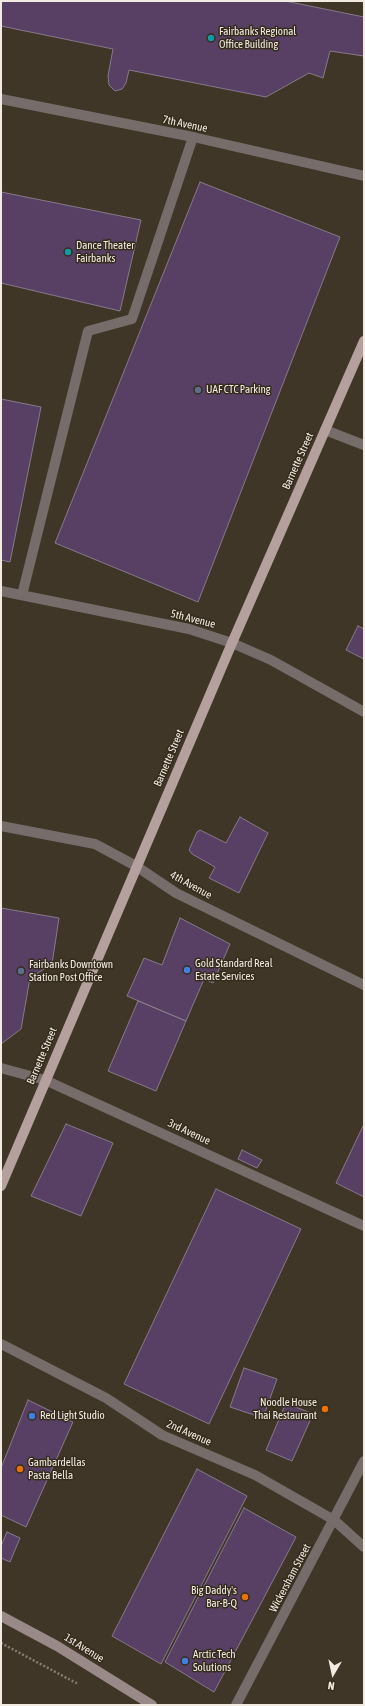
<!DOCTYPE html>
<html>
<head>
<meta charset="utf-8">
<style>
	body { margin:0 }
	#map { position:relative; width:365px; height:1706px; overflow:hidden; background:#403627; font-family:"Asap Condensed",sans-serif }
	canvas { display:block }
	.frame { position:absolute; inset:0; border:2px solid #f2ebe2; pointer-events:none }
	.north { position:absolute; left:313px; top:1654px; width:40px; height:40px; -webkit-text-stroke:3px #362c1d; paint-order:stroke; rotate:189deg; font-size:11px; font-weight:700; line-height:16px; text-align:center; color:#f2ebe2 }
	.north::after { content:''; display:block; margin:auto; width:14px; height:18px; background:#f2ebe2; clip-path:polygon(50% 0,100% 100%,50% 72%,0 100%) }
</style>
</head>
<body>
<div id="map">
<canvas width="365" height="1706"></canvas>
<div class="frame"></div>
<div class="north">N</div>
</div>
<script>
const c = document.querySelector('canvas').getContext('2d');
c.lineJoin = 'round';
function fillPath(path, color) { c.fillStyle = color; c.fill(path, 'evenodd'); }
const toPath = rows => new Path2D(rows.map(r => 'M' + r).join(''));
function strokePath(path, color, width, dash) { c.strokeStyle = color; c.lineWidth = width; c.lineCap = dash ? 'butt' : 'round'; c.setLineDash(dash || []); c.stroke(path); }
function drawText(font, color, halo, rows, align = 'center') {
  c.font = font + ' "Asap Condensed",sans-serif'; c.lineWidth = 3; c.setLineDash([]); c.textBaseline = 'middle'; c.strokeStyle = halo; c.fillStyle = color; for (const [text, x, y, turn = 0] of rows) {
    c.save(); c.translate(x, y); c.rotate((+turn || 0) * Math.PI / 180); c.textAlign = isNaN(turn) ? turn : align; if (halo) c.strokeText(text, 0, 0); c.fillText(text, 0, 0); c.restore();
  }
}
const building = toPath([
	[1,1,285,1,364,17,364,56,330,51,323,78,309,73,266,97,129,70,126,83,122,89,115,91,109,85,108,76,113,49,1,26,1,1],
	[200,182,340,237,198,602,55,543,200,182],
	[1,192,141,220,120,311,1,283,1,192],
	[1,399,41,407,10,562,1,560,1,399],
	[358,626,364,629,364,659,346,650,358,626],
	[240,817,268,833,239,893,209,878,215,867,192,854,189,850,197,832,200,830,226,843,240,817],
	[1,908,59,918,52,964,30,978,21,1029,1,1044,1,908],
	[180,918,230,944,213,983,204,979,186,1021,127,996,144,958,162,965,180,918],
	[138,1001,186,1021,156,1091,108,1071,138,1001],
	[66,1124,113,1143,81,1216,31,1196,66,1124],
	[364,1124,364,1197,336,1183,364,1124],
	[242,1150,262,1160,257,1168,238,1159,242,1150],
	[216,1189,301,1229,209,1424,124,1384,216,1189],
	[244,1368,277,1379,263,1418,230,1407,244,1368],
	[28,1400,73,1422,26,1527,1,1515,1,1468,28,1400],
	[286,1403,313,1414,292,1461,266,1450,286,1403],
	[197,1469,247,1496,161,1664,112,1636,197,1469],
	[244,1508,296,1537,214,1692,165,1662,244,1508],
	[7,1532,20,1538,10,1562,1,1558,1,1546,7,1532]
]);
fillPath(building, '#584064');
strokePath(building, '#857a8b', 1);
strokePath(toPath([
	[1,1643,78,1684]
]), '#867e71', 2.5, [2, 2]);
strokePath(toPath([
	[22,595,88,331,132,319,193,137]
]), '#766d6b', 10);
strokePath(toPath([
	[1,99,193,137,364,176],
	[325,430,364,445],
	[1,591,189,629,232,643,271,660,364,712],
	[1,826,95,844,136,866,176,893,364,985],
	[1,1068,45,1080,364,1226],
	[1,1344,106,1398,162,1435,255,1475,334,1520,364,1547],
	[236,1705,364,1461]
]), '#766d6b', 10);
strokePath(toPath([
	[1,1616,57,1646,152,1705]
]), '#998a87', 10);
strokePath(toPath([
	[1,1186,232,643,364,341]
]), '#b4a09d', 10);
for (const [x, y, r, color] of [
	[211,38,4,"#0f9aa8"],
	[68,252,4,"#0f9aa8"],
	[198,390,4,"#5c6f8a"],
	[187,970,4,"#3f7fe0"],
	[21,971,4,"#5c6f8a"],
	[325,1409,4,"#e8710a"],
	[32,1416,4,"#3f7fe0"],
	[20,1469,4,"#e8710a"],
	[245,1597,4,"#e8710a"],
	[185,1661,4,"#3f7fe0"]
]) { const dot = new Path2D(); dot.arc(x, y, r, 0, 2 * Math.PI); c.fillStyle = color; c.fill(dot); strokePath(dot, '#362c1d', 1.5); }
drawText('11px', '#f2ebe2', '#362c1d', [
	["Fairbanks Regional",219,32],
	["Office Building",219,45],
	["Dance Theater",76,246],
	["Fairbanks",76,259],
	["UAF CTC Parking",206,390],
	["Gold Standard Real",195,964],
	["Estate Services",195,977],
	["Fairbanks Downtown",29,965],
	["Station Post Office",29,978],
	["Noodle House",317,1403,"right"],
	["Thai Restaurant",317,1416,"right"],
	["Red Light Studio",40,1416],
	["Gambardellas",28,1463],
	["Pasta Bella",28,1476],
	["Big Daddy's",237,1591,"right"],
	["Bar-B-Q",237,1604,"right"],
	["Arctic Tech",193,1655],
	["Solutions",193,1668]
], 'left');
drawText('11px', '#f2ebe2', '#362c1d', [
	["7th Avenue",185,124,12],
	["Barnette Street",298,461,-66],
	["5th Avenue",193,619,14],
	["Barnette Street",169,758,-67],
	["4th Avenue",191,885,29],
	["Barnette Street",42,1056,-67],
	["3rd Avenue",189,1132,25],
	["2nd Avenue",189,1433,24],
	["Wickersham Street",290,1578,-62],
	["1st Avenue",84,1648,32]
]);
</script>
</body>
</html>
